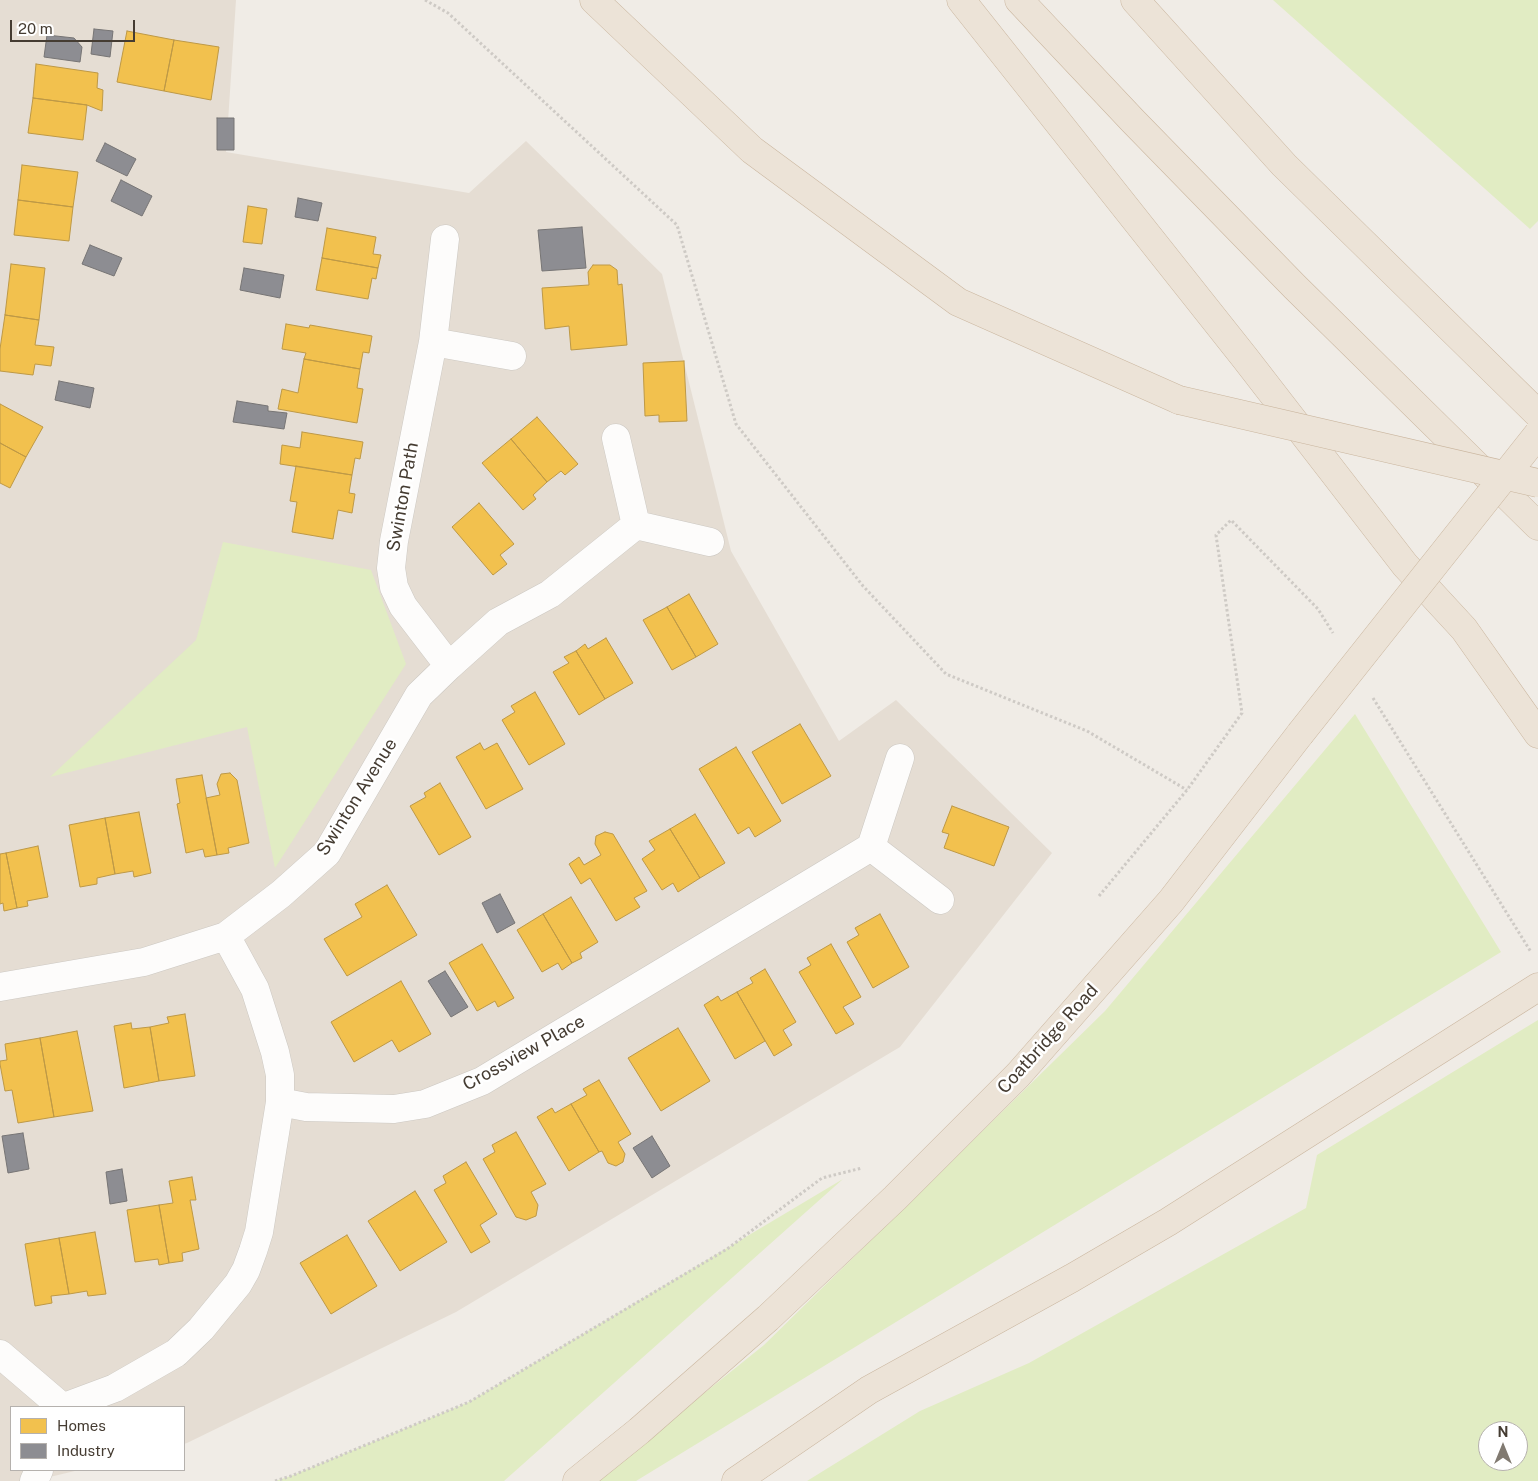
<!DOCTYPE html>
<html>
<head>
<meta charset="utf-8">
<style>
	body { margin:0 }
	#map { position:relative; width:1538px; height:1481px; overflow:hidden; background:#f0ece6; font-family:"Public Sans",sans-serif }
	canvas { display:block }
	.legend { position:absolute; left:10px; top:1406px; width:175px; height:65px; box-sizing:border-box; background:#fff; border:1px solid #b5b1ad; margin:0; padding:6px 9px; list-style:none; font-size:15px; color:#453c32 }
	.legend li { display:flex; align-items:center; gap:10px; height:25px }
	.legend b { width:25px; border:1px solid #b5b1ad }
	.north { position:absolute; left:1478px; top:1421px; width:50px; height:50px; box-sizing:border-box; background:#fff; border:1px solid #b5b1ad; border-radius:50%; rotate:0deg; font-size:14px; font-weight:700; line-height:20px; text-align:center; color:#453c32 }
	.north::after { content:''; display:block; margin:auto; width:18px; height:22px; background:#817a71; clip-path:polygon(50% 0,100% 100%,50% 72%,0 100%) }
	.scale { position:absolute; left:10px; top:20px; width:125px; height:22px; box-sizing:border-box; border:2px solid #453c32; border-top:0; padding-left:6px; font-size:15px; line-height:18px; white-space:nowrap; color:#453c32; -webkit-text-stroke:4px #fff; paint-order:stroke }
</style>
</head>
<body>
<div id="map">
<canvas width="1538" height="1481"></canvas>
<ul class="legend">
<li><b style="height:14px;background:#f2c14e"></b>Homes</li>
<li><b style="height:14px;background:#8d8d92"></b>Industry</li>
</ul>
<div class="north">N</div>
<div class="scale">20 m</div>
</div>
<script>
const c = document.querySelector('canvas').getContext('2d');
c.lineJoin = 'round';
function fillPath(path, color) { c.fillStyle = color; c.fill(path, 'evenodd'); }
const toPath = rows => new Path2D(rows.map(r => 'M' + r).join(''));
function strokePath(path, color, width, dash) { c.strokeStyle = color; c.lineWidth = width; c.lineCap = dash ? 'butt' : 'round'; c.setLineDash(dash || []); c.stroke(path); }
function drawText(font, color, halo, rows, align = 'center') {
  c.font = font + ' "Public Sans",sans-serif'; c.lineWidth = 5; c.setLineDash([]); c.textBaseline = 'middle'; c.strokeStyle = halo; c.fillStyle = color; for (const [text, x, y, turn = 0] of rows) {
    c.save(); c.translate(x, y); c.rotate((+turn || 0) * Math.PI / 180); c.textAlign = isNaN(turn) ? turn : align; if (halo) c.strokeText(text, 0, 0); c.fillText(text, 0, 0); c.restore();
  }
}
fillPath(toPath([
	[0,0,236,0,226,152,469,193,526,141,662,274,731,551,839,741,896,700,1052,853,900,1047,456,1312,187,1443,184,1444,184,1407,11,1407,11,1470,79,1470,33,1481,0,1481]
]), '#e5ddd3');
fillPath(toPath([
	[1273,0,1538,0,1538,221,1530,229],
	[223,542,371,570,406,664,275,868,247,727,50,777,196,640],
	[1355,714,1501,952,636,1481,595,1481,764,1345,1105,1011],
	[1538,1020,1538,1481,807,1481,920,1411,1029,1363,1306,1208,1317,1155],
	[1488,1431,1518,1431,1518,1461,1488,1461],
	[843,1179,504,1481,275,1481,291,1476,469,1402]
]), '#e1ecc3');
const homes = toPath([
	[127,31,174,40,164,91,117,82,127,31],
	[174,40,219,47,211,100,164,91,174,40],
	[36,64,98,73,97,88,103,90,102,111,87,105,33,98,36,64],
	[33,98,87,105,83,140,28,133,33,98],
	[22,165,78,172,73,207,18,200,22,165],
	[18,200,73,207,69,241,14,235,18,200],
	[248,206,267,209,262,244,243,242,248,206],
	[327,228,376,237,373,254,381,255,378,268,322,258,327,228],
	[322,258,378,268,376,279,372,278,368,299,316,290,322,258],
	[11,264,45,268,39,320,5,315,11,264],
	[593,265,610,265,617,270,618,285,622,284,627,345,571,350,569,326,545,329,542,288,589,285,588,272,593,265],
	[5,315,39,320,35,345,54,347,51,366,35,364,33,375,0,371,0,349,5,315],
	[286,324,309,328,310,325,372,336,369,353,363,352,360,369,304,359,306,353,282,349,286,324],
	[304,359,360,369,357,388,363,389,357,423,278,409,282,389,298,393,304,359],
	[684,361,687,421,659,422,659,415,645,416,643,363,684,361],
	[0,404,43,427,26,457,0,443,0,404],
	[537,417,578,464,565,475,561,471,547,482,511,439,537,417],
	[302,432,363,442,360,459,355,458,352,475,280,464,282,445,300,448,302,432],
	[511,439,547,482,533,495,536,499,523,510,482,463,511,439],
	[0,443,26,457,10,488,0,483,0,443],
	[296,466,352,475,349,493,355,494,352,513,338,510,333,539,292,532,297,502,290,501,296,466],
	[479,503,514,544,500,555,507,564,493,575,452,527,479,503],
	[689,594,718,644,696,657,667,607,689,594],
	[667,607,696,657,672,670,643,620,667,607],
	[606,638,633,683,605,699,576,651,585,644,588,649,606,638],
	[576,651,605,699,579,715,553,672,569,663,564,657,576,651],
	[535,692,565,744,529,765,502,720,515,712,511,706,535,692],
	[800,724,831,776,782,804,752,752,800,724],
	[480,743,484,750,497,743,523,789,486,809,456,757,480,743],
	[736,747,781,821,755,837,749,827,738,834,699,769,736,747],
	[230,773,237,780,249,843,228,848,229,853,217,855,206,798,220,795,217,784,221,774,230,773],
	[202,775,217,855,205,857,203,849,186,853,177,804,180,803,176,779,202,775],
	[440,783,471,837,439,855,410,806,426,797,424,793,440,783],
	[952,806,1009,827,994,866,944,848,949,834,942,832,952,806],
	[139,812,151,873,134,877,133,871,115,874,105,818,139,812],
	[695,814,725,863,700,878,670,829,695,814],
	[105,818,115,874,97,878,97,884,80,887,69,825,105,818],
	[670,829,700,878,678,892,673,883,662,890,642,859,655,850,649,841,670,829],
	[605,832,613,834,647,891,634,898,640,907,616,921,590,878,581,884,569,864,579,857,584,865,601,855,595,844,596,836,605,832],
	[38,846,48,897,27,901,28,906,17,908,6,853,38,846],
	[6,853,17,908,4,911,3,903,0,904,0,854,6,853],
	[387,885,417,935,347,976,324,939,362,917,355,904,387,885],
	[571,897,598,942,580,953,582,958,572,963,543,914,571,897],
	[543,914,572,963,562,970,558,963,542,972,517,930,543,914],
	[880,914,909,967,873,988,847,942,859,935,855,928,880,914],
	[482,944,514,998,498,1007,495,1001,477,1011,449,963,482,944],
	[831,944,861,997,843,1007,854,1024,836,1034,799,972,811,965,807,958,831,944],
	[765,969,796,1022,783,1030,792,1045,774,1056,737,992,753,983,750,978,765,969],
	[401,981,431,1034,399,1052,392,1040,354,1062,331,1022,401,981],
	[737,992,765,1041,735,1059,704,1005,718,996,721,1001,737,992],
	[185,1014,195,1076,159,1081,150,1027,169,1023,167,1017,185,1014],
	[131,1023,132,1029,150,1027,159,1081,124,1088,114,1026,131,1023],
	[678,1028,710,1081,661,1111,628,1058,678,1028],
	[77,1031,93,1111,54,1117,40,1038,77,1031],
	[40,1038,54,1117,18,1123,12,1090,5,1091,0,1064,0,1061,7,1060,5,1044,40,1038],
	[599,1080,631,1134,618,1142,625,1154,623,1162,616,1166,608,1163,602,1151,599,1152,571,1104,587,1095,583,1089,599,1080],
	[571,1104,599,1152,569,1171,537,1117,552,1108,555,1113,571,1104],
	[516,1132,546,1184,531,1192,538,1205,536,1216,526,1220,516,1217,483,1159,495,1152,492,1145,516,1132],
	[466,1162,497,1214,480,1225,490,1242,471,1253,434,1190,446,1183,443,1176,466,1162],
	[192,1177,196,1200,190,1200,199,1249,182,1253,183,1261,169,1263,159,1205,173,1203,169,1181,192,1177],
	[415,1191,447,1242,400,1271,368,1221,415,1191],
	[159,1205,169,1263,159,1265,158,1259,135,1262,127,1210,159,1205],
	[95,1232,106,1294,88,1296,87,1291,69,1294,59,1238,95,1232],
	[347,1235,377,1286,331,1314,300,1263,347,1235],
	[59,1238,69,1294,51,1296,52,1303,35,1306,25,1244,59,1238]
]);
fillPath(homes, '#f2c14e');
strokePath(homes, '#be9946', 1);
const industry = toPath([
	[94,29,113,31,110,57,91,54,94,29],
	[47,35,74,38,82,47,80,62,44,57,47,35],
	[217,118,234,118,234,150,217,150,217,118],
	[105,143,136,159,127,176,96,161,105,143],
	[121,180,152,196,142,216,111,201,121,180],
	[298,198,322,203,318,221,295,217,298,198],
	[582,227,586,268,542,271,538,230,582,227],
	[90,245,122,258,114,276,82,264,90,245],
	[244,268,284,275,280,298,240,290,244,268],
	[59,381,94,388,90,408,55,400,59,381],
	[237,401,268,406,268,411,287,413,284,429,233,422,237,401],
	[500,894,515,923,497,933,482,903,500,894],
	[445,971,468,1007,451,1017,428,981,445,971],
	[23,1133,29,1169,8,1173,2,1136,23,1133],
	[652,1136,670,1166,652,1178,633,1148,652,1136],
	[122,1169,127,1201,110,1204,106,1172,122,1169]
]);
fillPath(industry, '#8d8d92');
strokePath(industry, '#777575', 1);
const minor = toPath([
	[445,239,433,342,394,541,391,568,394,587,403,606,449,666],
	[433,342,512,356],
	[616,438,636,525],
	[871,847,940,900],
	[0,987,144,962,226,936,281,894,327,853,419,695,449,666,498,622,550,594,636,525,710,542],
	[280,1102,306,1107,394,1109,425,1104,482,1081,871,847,900,758],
	[0,1354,62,1407],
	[64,1407,115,1388,176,1353,201,1329,238,1284,246,1270,253,1251,259,1232,280,1102,280,1075,275,1052,255,989,226,936],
	[34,1481,39,1470]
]);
const highway = toPath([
	[594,0,752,150,958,302,1179,400],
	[961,0,1245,358,1405,565,1464,629,1538,734],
	[1019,0,1133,121,1295,287,1538,526],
	[1135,0,1284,165,1538,414],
	[577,1481,639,1431,768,1318,895,1198,1018,1075,1171,901,1300,734],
	[736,1481,869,1390,1072,1278,1168,1222,1538,987]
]);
strokePath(minor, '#ccc8c2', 29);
strokePath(highway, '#cab69f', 29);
strokePath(toPath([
	[425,0,448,13,677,225,736,424,863,586,946,674,1087,731,1187,790],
	[1373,698,1531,952],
	[1099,896,1187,790,1242,713,1216,535,1231,520,1318,609,1333,633],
	[275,1481,291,1476,469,1402,727,1249,822,1178,862,1168]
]), '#cecac5', 3, [2.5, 2.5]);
strokePath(minor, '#fdfcfb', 28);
strokePath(highway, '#ece3d7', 28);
const highwayBridge = toPath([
	[1179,400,1538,483],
	[1300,734,1538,434]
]);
strokePath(highwayBridge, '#cab69f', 29, []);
strokePath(highwayBridge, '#ece3d7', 28);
drawText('18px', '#453c32', '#fff', [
	["Swinton Path",403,497,-80],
	["Swinton Avenue",357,797,-58],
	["Coatbridge Road",1048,1039,-48],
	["Crossview Place",524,1053,-29]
]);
</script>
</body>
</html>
